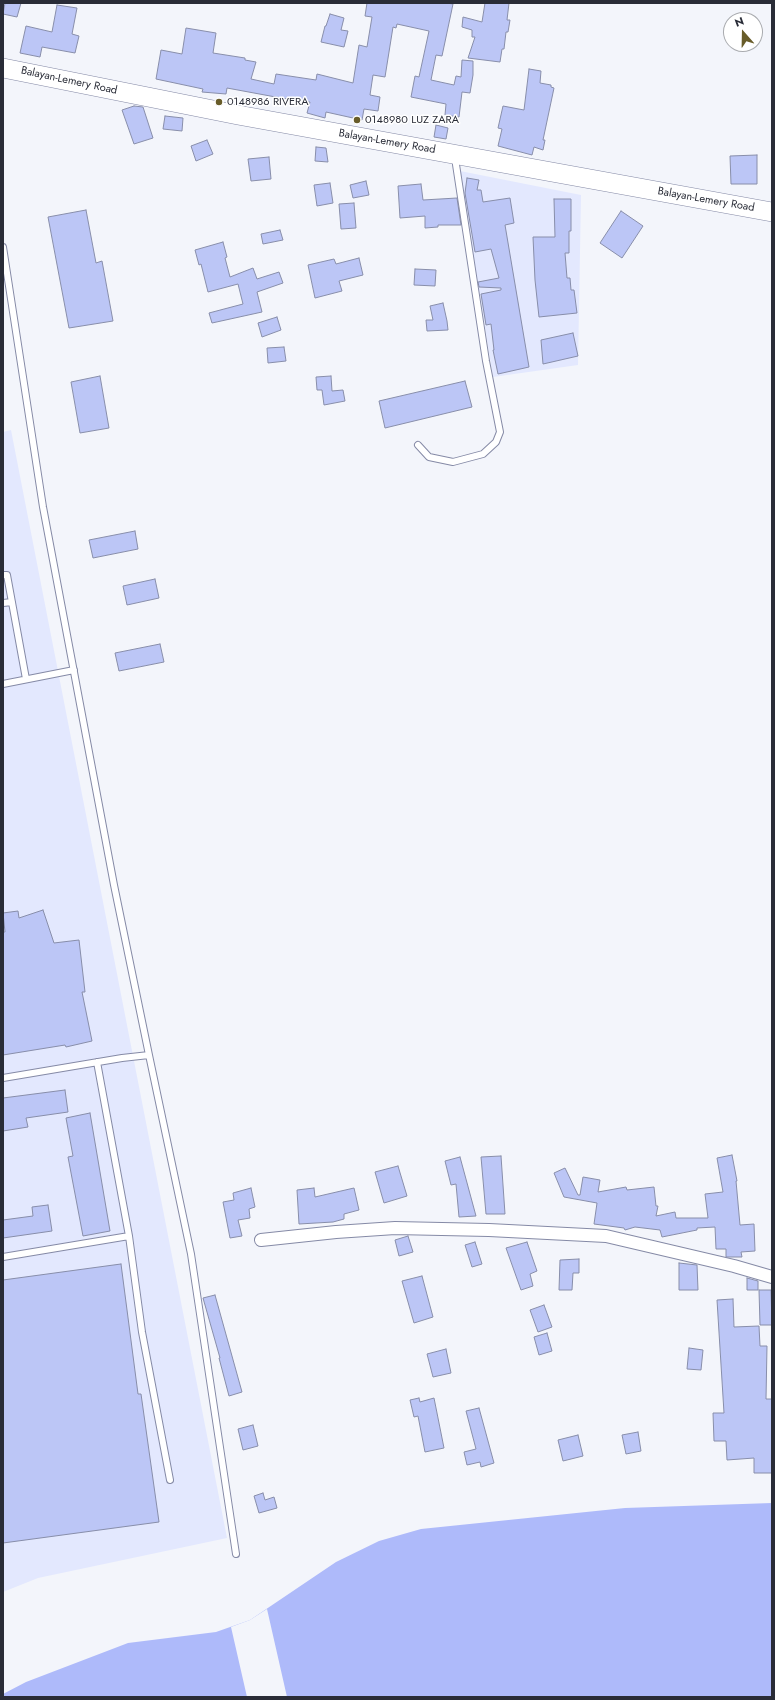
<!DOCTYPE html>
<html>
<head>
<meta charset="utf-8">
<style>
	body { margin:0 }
	#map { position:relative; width:775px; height:1700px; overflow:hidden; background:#f3f5fb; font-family:Jost,sans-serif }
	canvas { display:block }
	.frame { position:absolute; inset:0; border:4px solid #292c37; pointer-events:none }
	.north { position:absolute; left:723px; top:12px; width:40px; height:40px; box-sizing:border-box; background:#fff; border:1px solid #a9abaf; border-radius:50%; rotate:340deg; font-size:11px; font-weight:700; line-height:16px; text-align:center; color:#292c37 }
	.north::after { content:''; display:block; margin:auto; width:14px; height:18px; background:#685c29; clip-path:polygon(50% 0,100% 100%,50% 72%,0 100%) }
</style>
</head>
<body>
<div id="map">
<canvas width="775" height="1700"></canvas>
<div class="frame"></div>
<div class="north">N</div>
</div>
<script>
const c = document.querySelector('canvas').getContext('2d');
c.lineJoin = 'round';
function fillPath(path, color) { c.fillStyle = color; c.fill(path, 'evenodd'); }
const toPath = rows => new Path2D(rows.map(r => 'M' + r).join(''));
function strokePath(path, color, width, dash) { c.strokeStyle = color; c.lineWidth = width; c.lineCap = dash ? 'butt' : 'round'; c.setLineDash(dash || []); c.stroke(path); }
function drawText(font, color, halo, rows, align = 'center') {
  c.font = font + ' Jost,sans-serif'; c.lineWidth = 3; c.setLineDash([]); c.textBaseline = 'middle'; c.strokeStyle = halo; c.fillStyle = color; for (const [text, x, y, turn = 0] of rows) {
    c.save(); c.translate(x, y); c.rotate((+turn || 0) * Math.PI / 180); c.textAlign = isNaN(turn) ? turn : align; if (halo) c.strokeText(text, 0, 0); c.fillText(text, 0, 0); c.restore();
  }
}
fillPath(toPath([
	[460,171,581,195,578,365,493,377],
	[11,430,227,1538,38,1578,3,1592,3,432]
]), '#e3e8fe');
fillPath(toPath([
	[772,1503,772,1697,3,1697,3,1694,26,1682,128,1643,216,1632,250,1620,336,1562,379,1541,421,1529,625,1508]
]), '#aebafa');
fillPath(toPath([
	[267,1609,287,1697,247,1697,231,1627,250,1620]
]), '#f3f5fb');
const building = toPath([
	[5,3,21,3,17,17,3,14,5,3],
	[367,3,447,3,453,4,442,56,436,55,431,80,454,85,456,76,461,77,462,60,473,61,473,75,470,93,462,92,459,117,445,115,446,104,411,97,415,76,419,77,429,31,397,24,396,28,393,27,385,77,373,75,370,95,380,97,378,111,364,109,362,120,326,112,325,118,307,113,310,102,281,98,227,88,226,94,202,92,203,89,156,79,161,50,182,54,186,28,216,33,213,53,245,58,245,60,256,62,251,79,274,84,276,74,316,80,317,74,353,83,359,45,367,47,372,17,365,16,367,3],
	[485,3,509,3,507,20,510,20,508,32,506,32,504,49,502,49,500,62,468,58,475,37,472,37,472,30,462,27,463,17,482,22,485,3],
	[57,5,77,8,72,34,79,36,75,53,42,47,40,57,20,53,26,26,52,32,57,5],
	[330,14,344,18,341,30,348,31,344,47,321,42,325,26,326,26,330,14],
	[529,69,541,71,540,83,551,85,551,87,554,88,543,140,545,140,543,150,534,147,532,155,498,146,502,129,498,128,503,106,524,110,529,69],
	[134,106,143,107,153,138,134,144,122,110,134,106],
	[165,116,183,118,182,131,163,129,165,116],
	[436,125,448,128,446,139,434,137,436,125],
	[207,140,213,154,196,161,191,146,207,140],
	[316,147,326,148,328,162,315,161,316,147],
	[757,155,757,184,731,184,730,156,757,155],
	[269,157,271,179,251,181,248,159,269,157],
	[467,178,479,180,477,190,481,190,483,202,510,198,514,223,505,225,529,367,498,374,493,350,494,350,491,324,486,325,481,294,501,290,501,288,479,287,478,282,499,278,491,249,475,252,465,193,467,178],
	[366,181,369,195,353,198,350,185,366,181],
	[330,183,333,203,317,206,314,185,330,183],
	[421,184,423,200,457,198,461,225,438,225,438,227,425,228,425,216,400,218,398,186,421,184],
	[554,199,571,199,571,231,569,231,569,253,565,253,567,278,570,278,571,290,574,290,577,313,539,317,535,280,533,237,555,237,554,199],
	[354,203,356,228,341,229,339,204,354,203],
	[86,210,96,263,102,261,113,321,69,328,48,217,86,210],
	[621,211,643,226,622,258,600,243,621,211],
	[280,230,283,240,263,244,261,234,280,230],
	[223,242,227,257,225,258,230,277,253,268,257,279,279,272,283,283,257,292,262,312,212,323,209,313,243,304,238,284,208,292,201,264,199,265,195,250,223,242],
	[359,258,363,275,339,281,342,291,315,298,308,265,334,259,336,264,359,258],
	[415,269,436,270,435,286,414,285,415,269],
	[443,303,447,321,448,330,427,331,426,320,433,320,430,306,443,303],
	[277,317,281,330,262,337,258,323,277,317],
	[573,333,578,356,543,364,541,340,573,333],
	[284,347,286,361,268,363,267,348,284,347],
	[100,376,109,428,80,433,71,382,100,376],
	[331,376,332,391,343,390,345,401,324,405,322,390,317,390,316,377,331,376],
	[465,381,472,407,385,428,379,401,465,381],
	[135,531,138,549,93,558,89,540,135,531],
	[155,579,159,598,127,605,123,586,155,579],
	[160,644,164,662,119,671,115,653,160,644],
	[43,910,54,943,79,940,85,992,82,992,92,1041,66,1047,65,1045,3,1055,3,932,5,932,3,913,18,911,19,918,43,910],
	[65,1090,68,1112,26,1118,28,1127,3,1131,3,1098,65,1090],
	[90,1113,110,1231,83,1236,68,1157,73,1156,66,1118,90,1113],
	[732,1155,737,1181,736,1181,740,1225,754,1224,755,1251,741,1252,742,1257,726,1257,726,1249,716,1249,715,1227,697,1228,697,1230,662,1237,660,1230,635,1227,625,1230,624,1228,594,1224,597,1203,564,1197,554,1173,565,1168,578,1195,580,1195,583,1177,600,1180,598,1192,626,1187,627,1190,654,1187,656,1206,658,1206,656,1216,675,1212,676,1218,708,1218,705,1194,723,1192,717,1158,732,1155],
	[501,1156,505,1214,486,1214,481,1157,501,1156],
	[460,1157,476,1216,459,1217,456,1184,451,1185,445,1161,460,1157],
	[398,1166,407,1196,384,1203,375,1172,398,1166],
	[251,1188,255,1207,249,1209,250,1218,238,1220,242,1236,230,1238,223,1202,234,1200,233,1193,251,1188],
	[314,1188,315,1197,354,1188,359,1210,344,1214,344,1219,333,1222,299,1224,297,1190,314,1188],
	[48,1205,52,1231,3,1238,3,1220,33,1216,32,1207,48,1205],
	[408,1236,413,1252,399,1256,395,1240,408,1236],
	[475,1242,482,1264,472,1267,465,1245,475,1242],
	[527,1242,537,1271,530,1274,533,1286,521,1290,506,1248,527,1242],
	[579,1259,579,1273,573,1273,572,1290,559,1290,560,1260,579,1259],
	[679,1263,697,1265,698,1290,679,1290,679,1263],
	[121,1264,138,1394,141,1394,159,1522,3,1543,3,1280,121,1264],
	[422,1276,433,1317,414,1323,402,1281,422,1276],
	[747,1278,758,1281,758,1290,747,1290,747,1278],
	[759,1290,771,1290,772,1325,760,1325,759,1290],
	[215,1295,242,1392,229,1396,219,1358,220,1358,203,1298,215,1295],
	[733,1299,734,1327,759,1326,760,1346,767,1346,766,1399,772,1399,772,1473,754,1473,754,1458,727,1460,726,1441,714,1441,713,1413,724,1413,717,1300,733,1299],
	[544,1305,552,1327,538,1332,530,1310,544,1305],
	[547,1333,552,1351,539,1355,534,1337,547,1333],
	[689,1348,703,1350,701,1370,687,1369,689,1348],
	[446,1349,451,1373,433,1377,427,1354,446,1349],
	[419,1398,420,1402,434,1398,444,1448,425,1452,418,1416,414,1417,410,1400,419,1398],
	[479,1408,494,1463,481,1467,480,1462,467,1465,464,1452,476,1449,466,1411,479,1408],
	[253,1425,258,1446,243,1450,238,1429,253,1425],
	[638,1432,641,1451,626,1454,622,1435,638,1432],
	[578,1435,583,1456,563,1461,558,1440,578,1435],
	[263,1493,265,1500,274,1497,277,1508,259,1513,254,1496,263,1493]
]);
fillPath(building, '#bcc6f6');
strokePath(building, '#888eaa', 1);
const service = toPath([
	[3,247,43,507,114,885,149,1055,122,1058,3,1078],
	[418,445,429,457,453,462,483,454,496,442,500,432,486,361,455,158],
	[3,575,7,575,26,679],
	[3,603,12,602],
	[3,684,74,670],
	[149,1055,191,1254,236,1554],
	[97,1062,129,1236,142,1332,170,1480],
	[3,1257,129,1236]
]);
const minor = toPath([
	[261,1240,336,1232,395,1228,489,1230,606,1236,734,1266,772,1277]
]);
const primary = toPath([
	[3,68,238,115,772,212]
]);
strokePath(service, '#858aa6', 8);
strokePath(minor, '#858aa6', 14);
strokePath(primary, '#858aa6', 20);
strokePath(service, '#fff', 6);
strokePath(minor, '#fff', 12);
strokePath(primary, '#fff', 19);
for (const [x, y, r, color] of [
	[219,102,4,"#685c29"],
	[357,120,4,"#685c29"]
]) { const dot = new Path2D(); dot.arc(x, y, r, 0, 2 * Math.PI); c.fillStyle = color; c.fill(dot); strokePath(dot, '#fff', 1.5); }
drawText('11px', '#292c37', '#fff', [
	["Balayan-Lemery Road",69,81,12],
	["Balayan-Lemery Road",387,142,10],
	["Balayan-Lemery Road",706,200,10]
]);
drawText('11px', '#292c37', '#fff', [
	["0148986 RIVERA",227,102],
	["0148980 LUZ ZARA",365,120]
], 'left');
</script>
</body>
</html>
